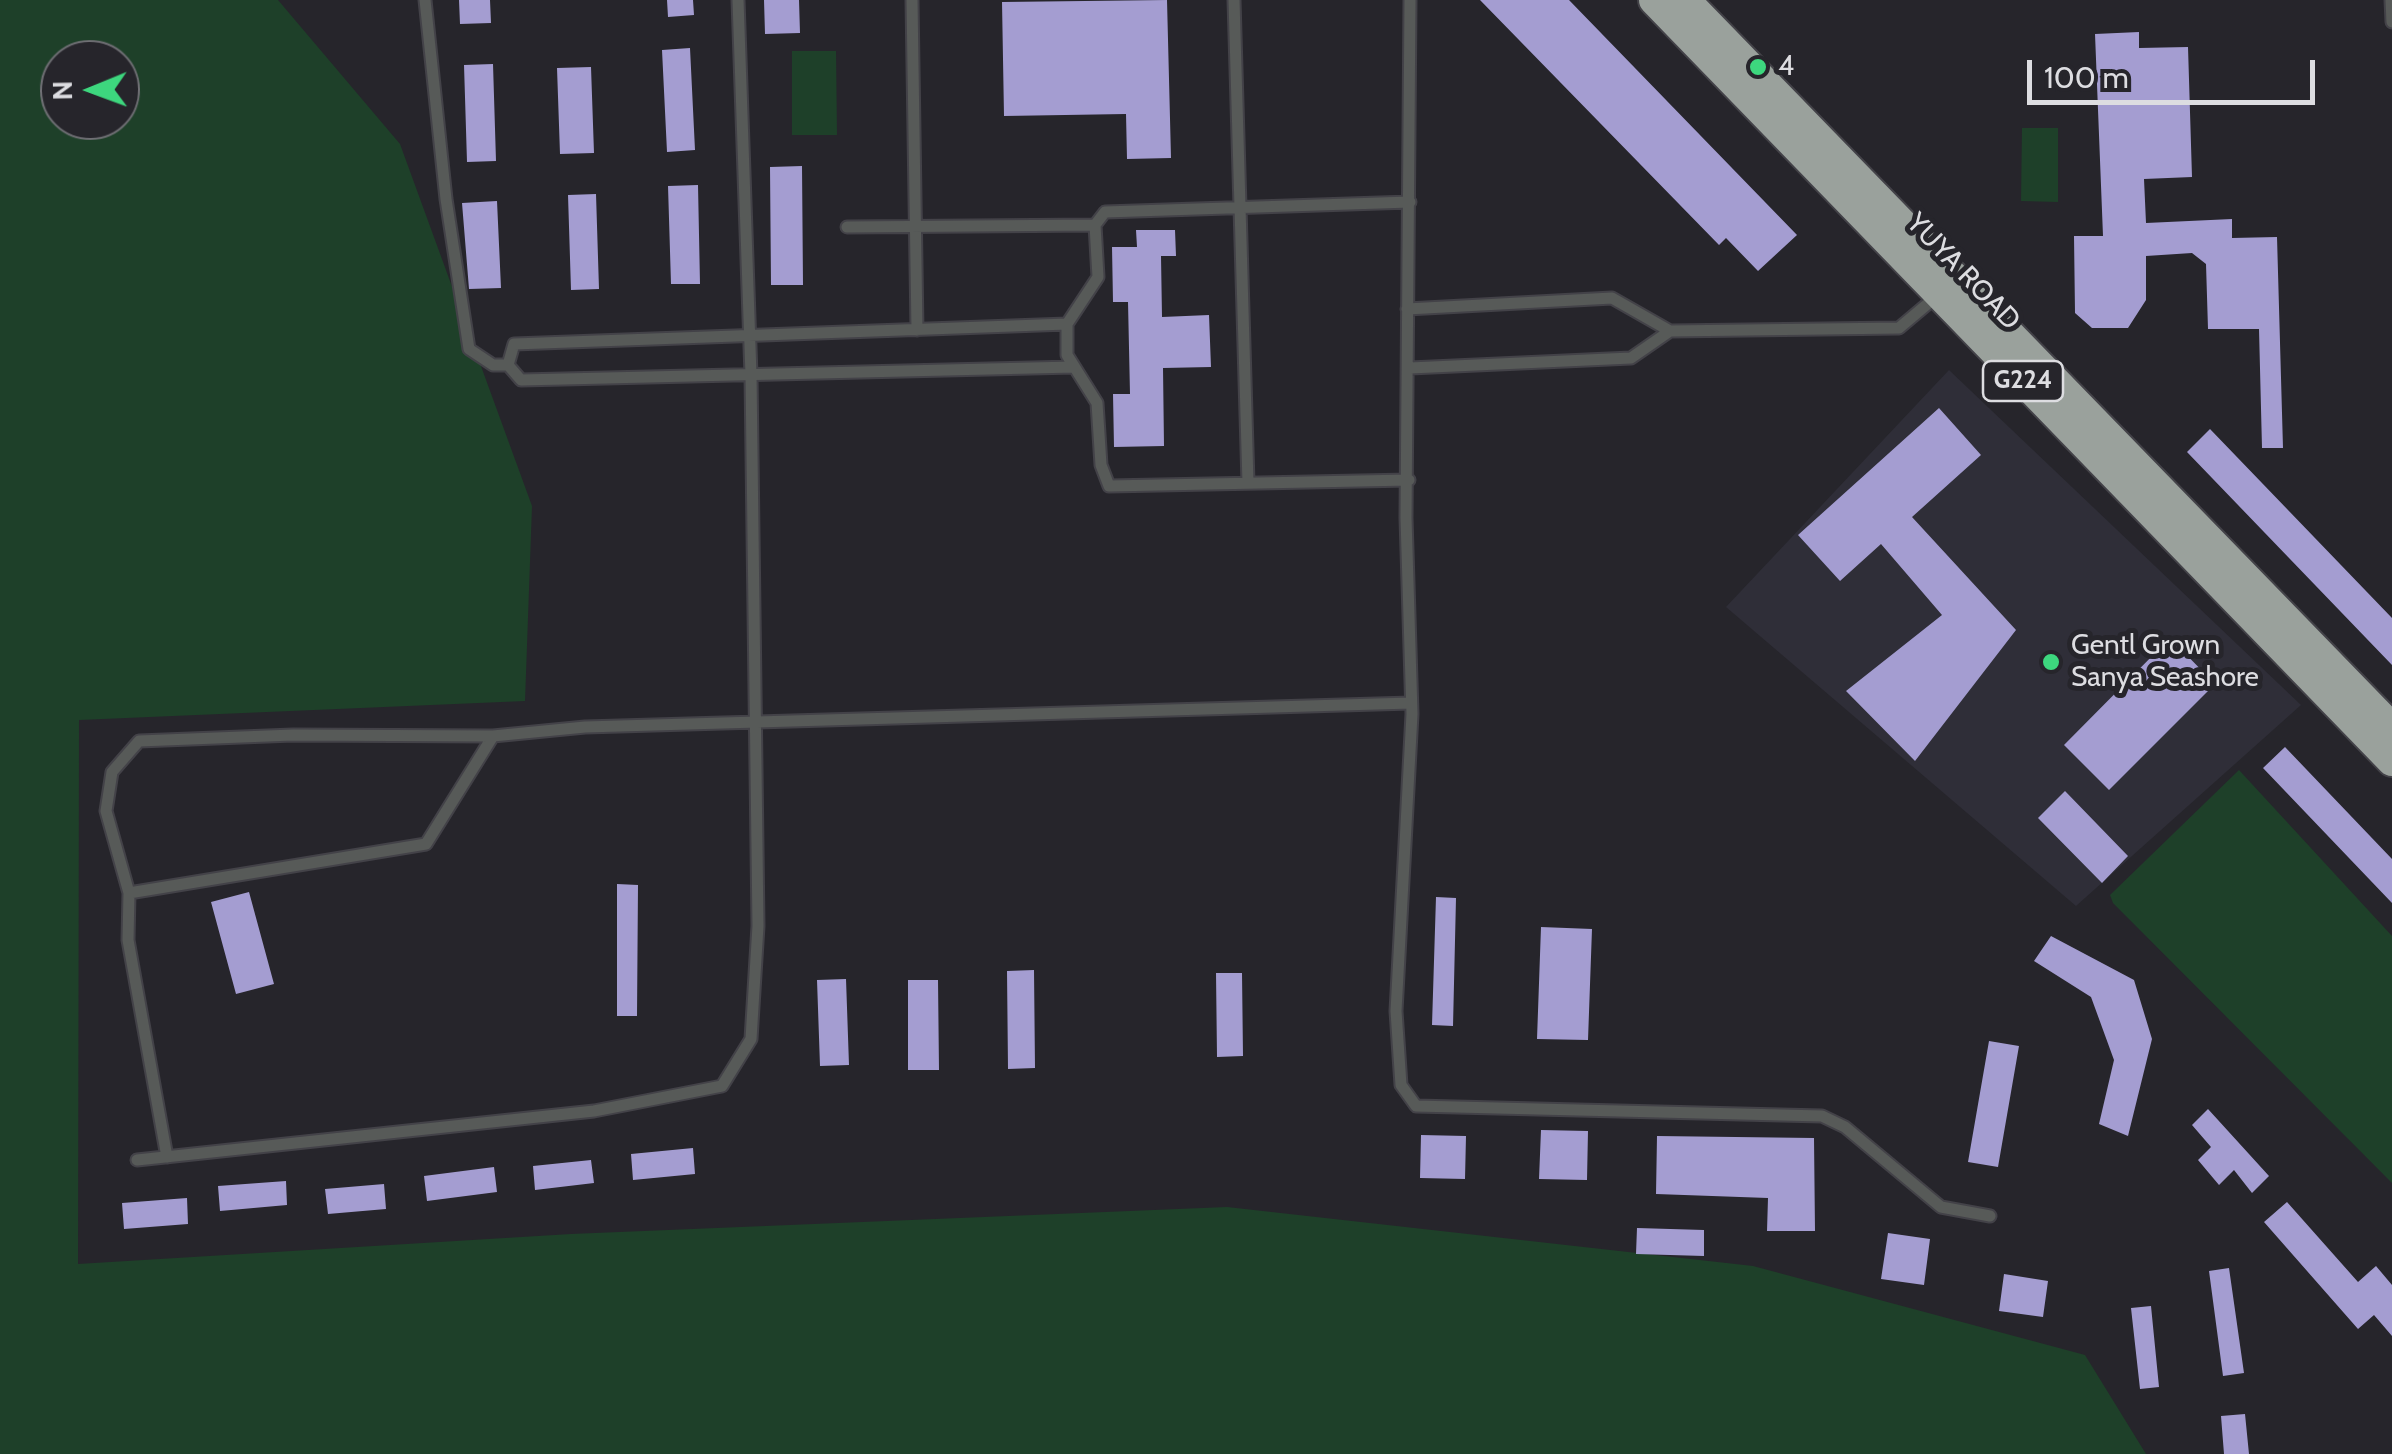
<!DOCTYPE html>
<html>
<head>
<meta charset="utf-8">
<style>
	body { margin:0 }
	#map { position:relative; width:2392px; height:1454px; overflow:hidden; background:#26252b; font-family:Cabin,sans-serif }
	canvas { display:block }
	.north { position:absolute; left:40px; top:40px; width:100px; height:100px; box-sizing:border-box; background:#26252b; border:2px solid #6f6f74; border-radius:50%; rotate:269deg; font-size:28px; font-weight:700; line-height:40px; text-align:center; color:#dddde1 }
	.north::after { content:''; display:block; margin:auto; width:35px; height:45px; background:#3dd77e; clip-path:polygon(50% 0,100% 100%,50% 72%,0 100%) }
	.scale { position:absolute; left:2027px; top:60px; width:288px; height:45px; box-sizing:border-box; border:5px solid #dddde1; border-top:0; padding-left:12px; font-size:30px; line-height:35px; white-space:nowrap; color:#dddde1; -webkit-text-stroke:8px #26252b; paint-order:stroke }
</style>
</head>
<body>
<div id="map">
<canvas width="2392" height="1454"></canvas>
<div class="north">N</div>
<div class="scale">100 m</div>
</div>
<script>
const c = document.querySelector('canvas').getContext('2d');
c.lineJoin = 'round';
function fillPath(path, color) { c.fillStyle = color; c.fill(path, 'evenodd'); }
const toPath = rows => new Path2D(rows.map(r => 'M' + r).join(''));
function strokePath(path, color, width, dash) { c.strokeStyle = color; c.lineWidth = width; c.lineCap = dash ? 'butt' : 'round'; c.setLineDash(dash || []); c.stroke(path); }
function drawText(font, color, halo, rows, align = 'center') {
  c.font = font + ' Cabin,sans-serif'; c.lineWidth = 10; c.setLineDash([]); c.textBaseline = 'middle'; c.strokeStyle = halo; c.fillStyle = color; for (const [text, x, y, turn = 0] of rows) {
    c.save(); c.translate(x, y); c.rotate((+turn || 0) * Math.PI / 180); c.textAlign = isNaN(turn) ? turn : align; if (halo) c.strokeText(text, 0, 0); c.fillText(text, 0, 0); c.restore();
  }
}
fillPath(toPath([
	[1949,370,2301,705,2076,906,1726,607]
]), '#2f2e38');
fillPath(toPath([
	[0,0,278,0,400,144,532,506,525,701,79,720,78,1264,571,1234,1227,1207,1753,1266,2085,1355,2146,1454,0,1454],
	[60,60,120,60,120,120,60,120],
	[792,51,836,51,837,135,792,135],
	[2022,128,2058,128,2058,202,2021,201],
	[2239,770,2392,936,2392,1183,2113,903,2110,895]
]), '#1e4029');
fillPath(toPath([
	[459,0,490,0,491,23,460,24],
	[667,0,693,0,694,15,668,17],
	[764,0,799,0,800,33,765,34],
	[1167,0,1171,158,1127,159,1126,114,1004,116,1002,2],
	[1480,0,1569,0,1797,235,1758,271,1726,238,1719,245],
	[2139,32,2139,48,2188,47,2192,177,2144,179,2146,223,2232,219,2232,238,2277,237,2283,448,2262,448,2259,329,2208,329,2206,264,2192,253,2146,256,2146,300,2128,328,2092,328,2075,313,2074,236,2103,236,2095,34],
	[690,48,695,150,667,152,662,50],
	[493,64,496,161,467,162,464,65],
	[591,67,594,153,560,154,557,68],
	[802,166,803,285,771,285,770,167],
	[698,185,700,284,671,284,668,186],
	[596,194,599,289,571,290,568,195],
	[497,201,501,288,469,289,462,203],
	[1136,230,1175,230,1176,256,1161,256,1162,317,1209,315,1211,367,1163,368,1164,446,1114,447,1113,394,1130,394,1128,302,1113,302,1112,247,1137,247],
	[1939,408,1981,455,1912,517,2016,630,1915,761,1846,691,1942,615,1881,544,1840,581,1798,535],
	[2210,429,2392,618,2392,665,2187,452],
	[2170,638,2215,684,2109,790,2064,745],
	[2285,747,2392,859,2392,903,2263,768],
	[2065,791,2128,856,2102,883,2038,818],
	[617,884,638,885,637,1016,617,1016],
	[249,892,274,984,236,994,211,902],
	[1436,897,1456,898,1453,1026,1432,1025],
	[1541,927,1592,929,1588,1040,1537,1039],
	[2051,936,2134,980,2152,1039,2128,1136,2099,1124,2114,1060,2091,997,2034,961],
	[1034,970,1035,1068,1008,1069,1007,971],
	[1216,973,1242,973,1243,1056,1217,1057],
	[846,979,849,1065,820,1066,817,980],
	[908,980,938,980,939,1070,908,1070],
	[1989,1041,2019,1046,1998,1167,1968,1162],
	[2208,1109,2269,1176,2252,1193,2234,1170,2219,1185,2198,1160,2211,1147,2192,1125],
	[1541,1130,1588,1131,1587,1180,1539,1179],
	[1421,1135,1466,1136,1465,1179,1420,1178],
	[1657,1136,1814,1138,1815,1231,1767,1231,1768,1198,1656,1194],
	[693,1148,695,1174,633,1180,631,1154],
	[591,1160,594,1183,535,1190,533,1166],
	[494,1167,497,1192,427,1201,424,1176],
	[286,1181,287,1205,220,1211,218,1186],
	[384,1184,386,1209,328,1214,325,1189],
	[187,1198,188,1224,124,1229,122,1203],
	[2287,1202,2358,1282,2376,1266,2392,1285,2392,1336,2374,1315,2358,1329,2264,1222],
	[1637,1228,1704,1230,1704,1256,1636,1254],
	[1888,1233,1930,1239,1924,1285,1881,1279],
	[2229,1268,2244,1373,2223,1376,2209,1271],
	[2004,1274,2048,1281,2043,1317,1999,1311],
	[2151,1306,2159,1387,2140,1389,2131,1308],
	[2245,1414,2249,1454,2224,1454,2221,1416]
]), '#a49dd1');
const lane = toPath([
	[425,0,446,199,469,349,493,365,508,365],
	[912,0,917,330],
	[1234,0,1248,483],
	[1410,0,1406,518,1412,714,1396,1011,1401,1085,1416,1106,1822,1116,1845,1127,1941,1207,1990,1216],
	[2391,0,2392,22],
	[847,227,1095,225],
	[1407,309,1612,298,1670,331,1899,328,1937,296],
	[1067,324,514,344,508,365,521,380,1074,367],
	[1410,368,1631,358,1670,331],
	[1409,480,1109,486,1101,465,1097,403,1067,355,1067,324,1098,277,1095,225,1105,212,1410,202],
	[129,893,106,811,112,772,139,741,293,735,493,736],
	[167,1157,128,940,129,893,426,844,493,736,585,727,1411,703],
	[137,1160,594,1111,722,1086,751,1039,758,926,751,375,738,0]
]);
const highway = toPath([
	[1654,0,2392,761],
	[1685,0,2392,728]
]);
strokePath(lane, '#434248', 15);
strokePath(highway, '#434248', 34);
strokePath(lane, '#575a58', 11);
strokePath(highway, '#9aa19c', 30);
for (const [x, y, r, color] of [
	[1758,67,10,"#3dd77e"],
	[2051,662,10,"#3dd77e"]
]) { const dot = new Path2D(); dot.arc(x, y, r, 0, 2 * Math.PI); c.fillStyle = color; c.fill(dot); strokePath(dot, '#26252b', 4); }
for (const [x, y, w] of [
	[2023,381,80]
]) { const box = new Path2D(); box.roundRect(x - w / 2, y - 20, w, 40, 8); c.fillStyle = '#26252b'; c.fill(box); strokePath(box, '#dddde1', 2.5); }
drawText('bold 25px', '#dddde1', null, [
	["G224",2023,381]
]);
drawText('28px', '#dddde1', '#26252b', [
	["4",1778,67],
	["Gentl Grown",2071,646],
	["Sanya Seashore",2071,678]
], 'left');
drawText('28px', '#dddde1', '#26252b', [
	["YUYA ROAD",1963,272,46]
]);
</script>
</body>
</html>
